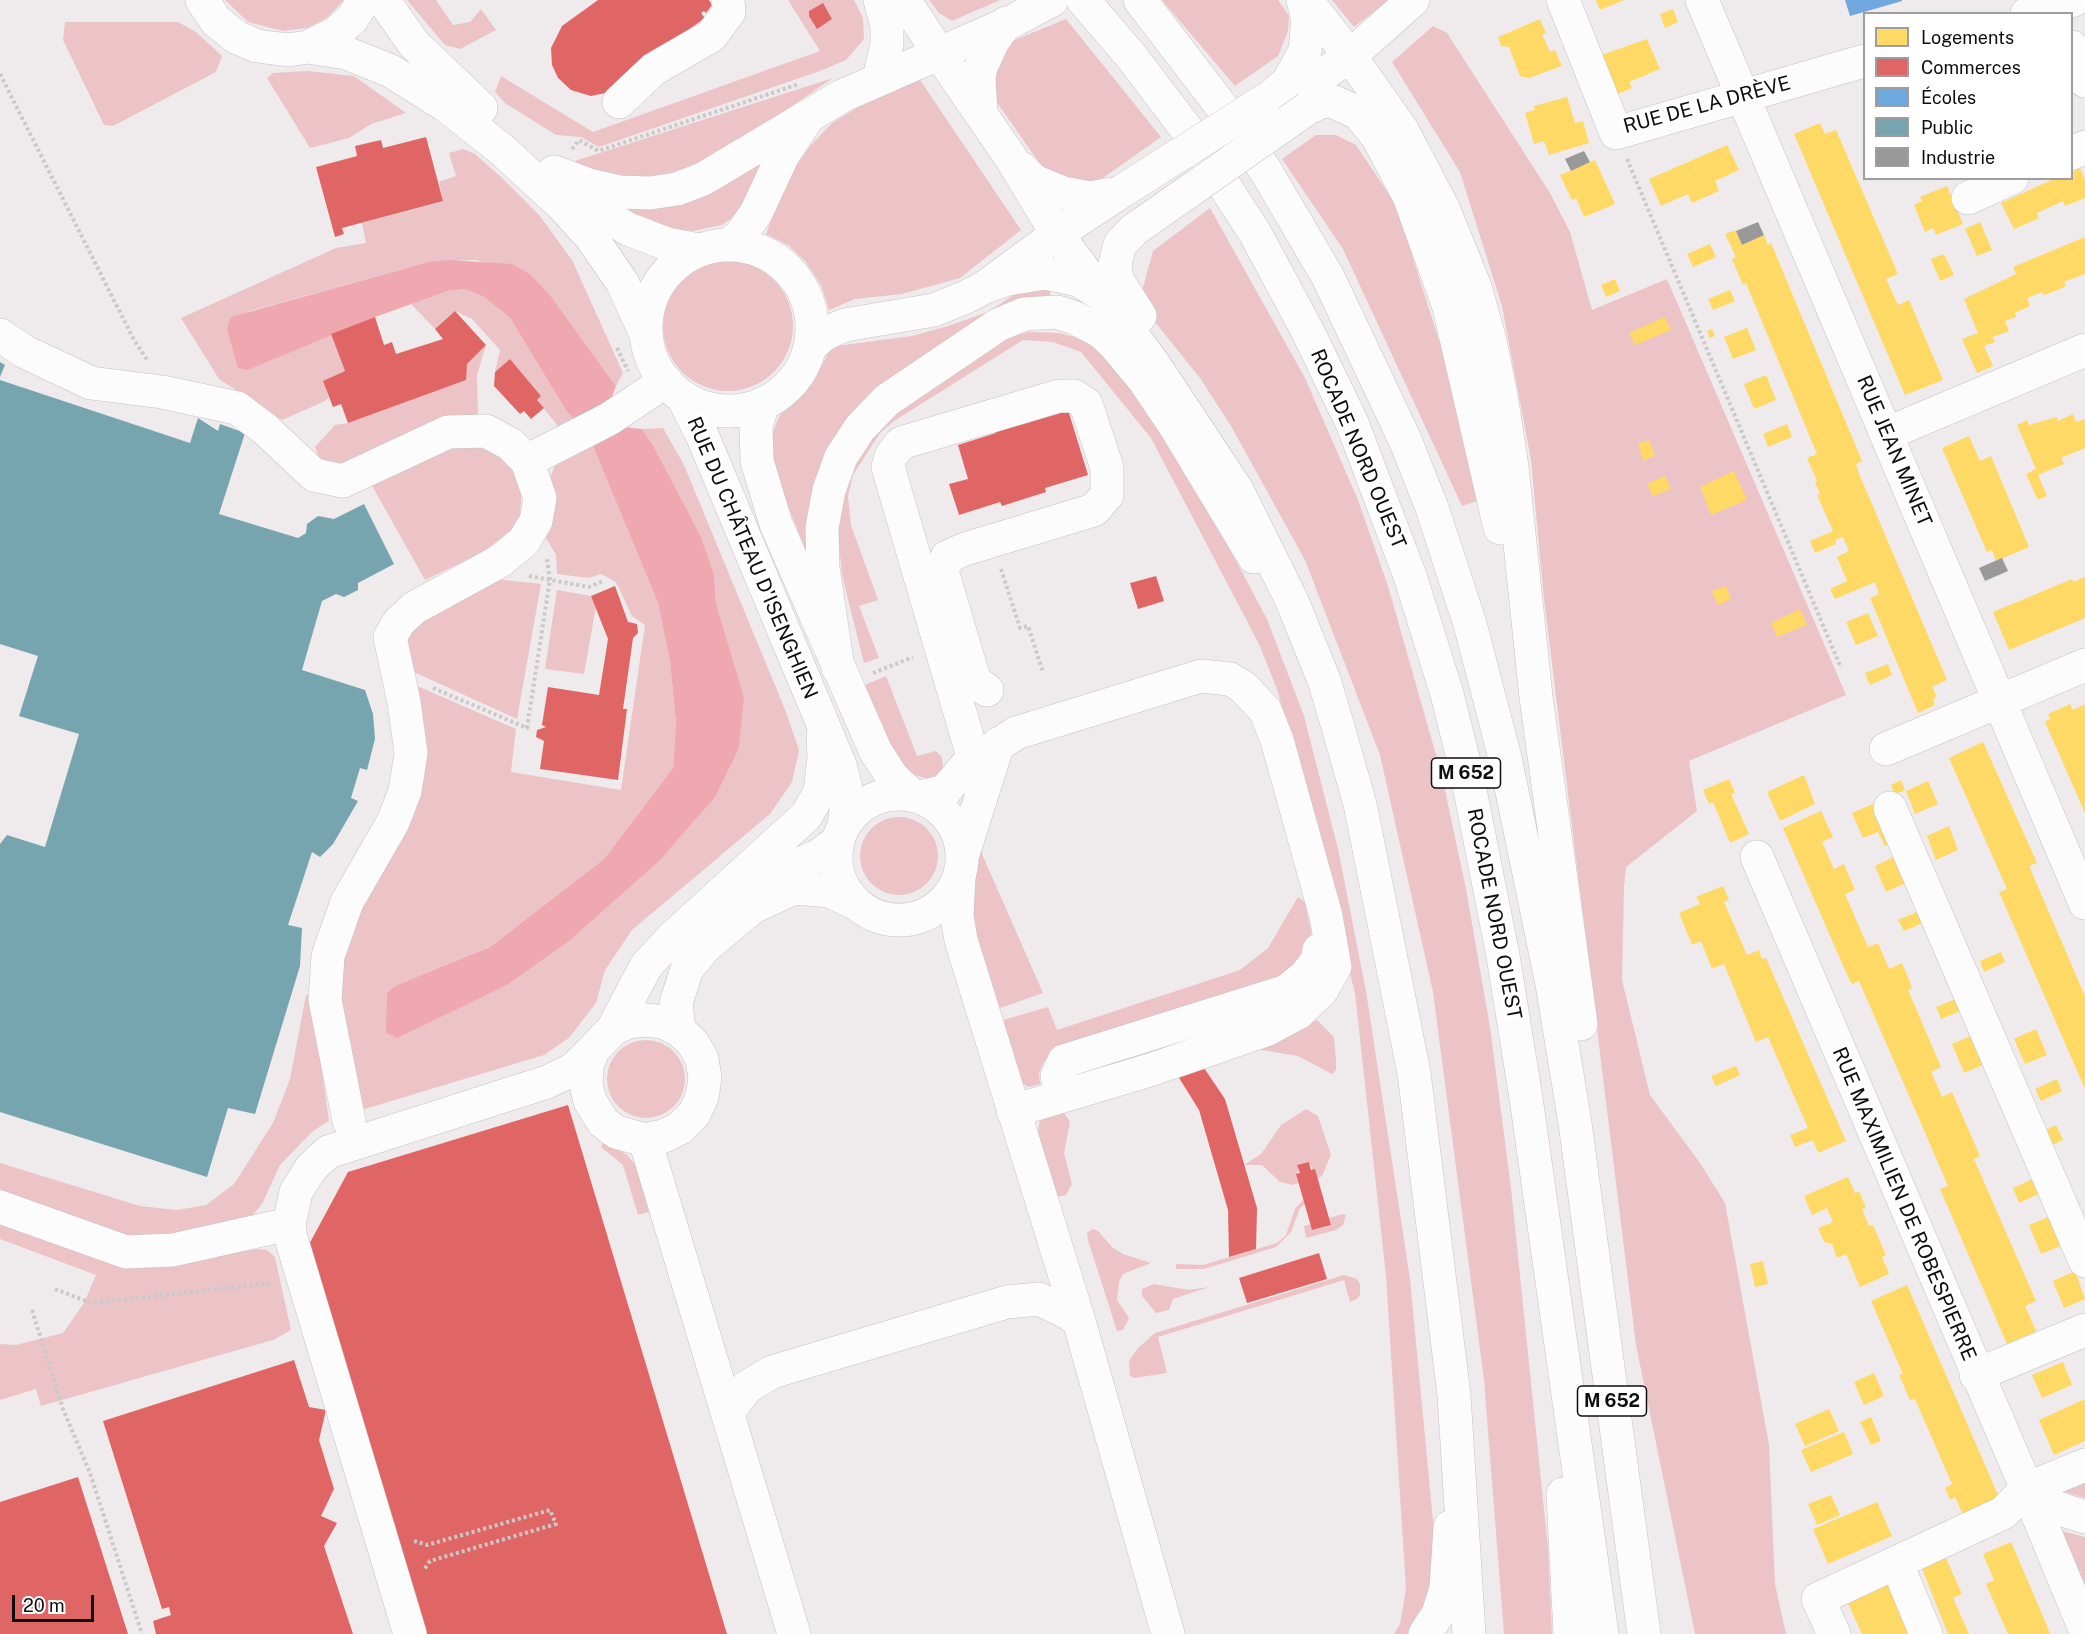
<!DOCTYPE html>
<html>
<head>
<meta charset="utf-8">
<style>
	body { margin:0 }
	#map { position:relative; width:2085px; height:1634px; overflow:hidden; background:#efeaeb; font-family:"Public Sans",sans-serif }
	canvas { display:block }
	.legend { position:absolute; left:1863px; top:12px; width:210px; height:168px; box-sizing:border-box; background:#fff; border:2px solid #9f9e9e; margin:0; padding:8px 10px; list-style:none; font-size:18px; color:#0f0d0d }
	.legend li { display:flex; align-items:center; gap:12px; height:30px }
	.legend b { width:30px; border:2px solid #9f9e9e }
	.scale { position:absolute; left:12px; top:1595px; width:82px; height:27px; box-sizing:border-box; border:3px solid #0f0d0d; border-top:0; padding-left:8px; font-size:18px; line-height:21px; white-space:nowrap; color:#0f0d0d; -webkit-text-stroke:4px #fff; paint-order:stroke }
</style>
</head>
<body>
<div id="map">
<canvas width="2085" height="1634"></canvas>
<ul class="legend">
<li><b style="height:16px;background:#ffd966"></b>Logements</li>
<li><b style="height:16px;background:#e06666"></b>Commerces</li>
<li><b style="height:16px;background:#6fa8dc"></b>Écoles</li>
<li><b style="height:16px;background:#76a5af"></b>Public</li>
<li><b style="height:16px;background:#999"></b>Industrie</li>
</ul>
<div class="scale">20 m</div>
</div>
<script>
const c = document.querySelector('canvas').getContext('2d');
c.lineJoin = 'round';
function fillPath(path, color) { c.fillStyle = color; c.fill(path, 'evenodd'); }
const toPath = rows => new Path2D(rows.map(r => 'M' + r).join(''));
function strokePath(path, color, width, dash) { c.strokeStyle = color; c.lineWidth = width; c.lineCap = dash ? 'butt' : 'round'; c.setLineDash(dash || []); c.stroke(path); }
function drawText(font, color, halo, rows, align = 'center') {
  c.font = font + ' "Public Sans",sans-serif'; c.lineWidth = 6; c.setLineDash([]); c.textBaseline = 'middle'; c.strokeStyle = halo; c.fillStyle = color; for (const [text, x, y, turn = 0] of rows) {
    c.save(); c.translate(x, y); c.rotate((+turn || 0) * Math.PI / 180); c.textAlign = isNaN(turn) ? turn : align; if (halo) c.strokeText(text, 0, 0); c.fillText(text, 0, 0); c.restore();
  }
}
fillPath(toPath([
	[225,0,344,0,328,17,317,23,307,28,283,31,248,22],
	[407,0,436,0,453,25,470,22,481,9,496,30,460,49,445,45],
	[788,0,854,0,863,18,864,39,846,60,820,71,599,147,581,137,556,135,505,103,495,92,501,76,593,132,820,51],
	[929,0,1000,0,952,21,939,13],
	[1162,0,1278,0,1289,16,1288,31,1278,56,1235,86],
	[1332,0,1389,0,1354,27],
	[1066,19,1161,137,1100,180,1078,183,1045,171,998,104,990,87,995,63,1012,41],
	[65,22,178,22,196,32,222,56,216,72,113,126,104,125,63,40],
	[1433,26,1447,33,1550,193,1570,232,1592,310,1667,279,1846,695,1689,761,1697,811,1626,867,1624,887,1622,980,1650,1095,1700,1163,1725,1203,1769,1445,1775,1584,1786,1634,1695,1634,1636,1345,1544,599,1531,460,1502,306,1460,172,1392,62],
	[307,71,354,76,406,113,371,124,349,138,310,148,267,78,273,73],
	[833,78,745,138,687,170,657,180,597,174,575,161],
	[920,80,1021,230,960,278,902,294,855,299,829,310,821,285,806,262,788,245,766,234,779,199,789,176,810,146,832,123,873,98],
	[1316,135,1336,135,1356,145,1396,205,1443,353,1480,500,1462,506,1343,249,1282,159],
	[771,146,739,213,722,225,693,231,657,229,613,204],
	[463,149,475,154,502,178,540,216,572,260,623,373,616,386,550,295,531,275,476,260,428,262,247,312,248,370,331,334,345,371,324,381,329,398,323,402,282,420,219,379,181,318,336,248,366,243,362,223,443,201,439,182,456,176,449,153],
	[1210,208,1305,378,1358,500,1388,586,1442,776,1466,889,1490,1027,1511,1188,1548,1548,1552,1634,1504,1634,1484,1380,1433,992,1380,755,1305,560,1231,426,1200,378,1150,316,1141,295,1153,251],
	'663 326a65 65 0 1 1 130 0a65 65 0 1 1-130 0Z',
	[1052,285,1049,298,868,398,808,556,775,474,769,449,771,436,780,415,804,393,816,377,828,353,837,346,912,336,948,326,988,312,1021,290],
	[464,289,484,297,510,318,567,412,577,421,561,430,537,400,541,396,510,359,495,372,500,350,472,319,455,311,435,329,411,304,448,291],
	[1028,332,1059,333,1088,340,1132,386,1209,510,1267,619,1304,716,1338,849,1366,991,1410,1279,1437,1563,1426,1608,1407,1634,1394,1634,1400,1624,1406,1589,1386,1276,1355,993,1278,692,1259,644,1151,438,1081,352,1053,342,1023,340,894,421,880,433,853,475,848,496,851,525,878,600,859,606,879,658,864,663,842,575,838,534,840,501,845,482,872,436,891,418,1008,338],
	[486,345,477,375,478,421,353,469,323,468,315,447,335,425,348,423,465,380,467,364],
	[663,428,684,465,786,712,799,750,792,782,770,814,632,930,605,970,596,1003,569,1038,544,1055,358,1111,339,987,351,923,385,854,408,682,516,729,511,772,621,790,645,625,632,616,616,582,601,574,589,578,557,574,556,555,542,531,549,480,561,451,592,444,658,603,670,662,676,723,673,768,604,859,490,947,397,985,507,985,744,697,716,603,714,574,701,538,653,445,642,429],
	[479,446,507,457,522,485,520,516,514,529,481,553,425,580,371,484,455,447],
	[494,579,541,584,517,719,405,668,407,622],
	[557,590,591,596,596,606,584,674,545,669],
	[886,676,917,756,936,751,942,757,943,771,932,780,915,775,897,762,889,747,865,685],
	'860 856a39 39 0 1 1 78 0a39 39 0 1 1-78 0Z',
	[983,832,982,854,1043,993,1000,1008,969,916],
	[1298,897,1305,902,1312,936,1301,970,1050,1056,1043,1063,1039,1073,1040,1084,1029,1087,1020,1082,1003,1020,1048,1007,1057,1030,1240,970,1268,948],
	[306,995,311,995,329,1121,313,1131,280,1165,262,1204,253,1215,237,1221,149,1238,117,1235,0,1189,0,1163,140,1206,177,1210,206,1205,234,1184,273,1123,290,1079],
	[1317,1020,1334,1037,1336,1060,1336,1070,1332,1074,1298,1056,1244,1047,1080,1097],
	'607 1079a39 39 0 1 1 78 0a39 39 0 1 1-78 0Z',
	[1306,1109,1318,1116,1331,1155,1322,1176,1317,1179,1309,1162,1298,1165,1299,1183,1293,1185,1280,1182,1262,1165,1244,1165,1261,1154,1281,1125],
	[1063,1111,1070,1122,1064,1153,1072,1184,1066,1195,1056,1197,1038,1133,1039,1124,1042,1116],
	[603,1143,626,1154,635,1164,651,1211,638,1215,623,1165,601,1147],
	[1303,1200,1305,1204,1300,1208,1291,1232,1276,1247,1204,1269,1176,1269,1176,1264,1203,1265,1277,1243,1286,1235,1295,1209],
	[1343,1214,1346,1215,1343,1225,1336,1230,1306,1238,1304,1226,1311,1224,1313,1230,1331,1225,1329,1218],
	[0,1220,144,1267,258,1249,267,1250,275,1257,291,1330,273,1340,41,1406,36,1389,0,1400,0,1344,16,1345,63,1333,84,1303,96,1275,0,1239],
	[1092,1229,1097,1230,1112,1247,1123,1254,1151,1263,1123,1274,1119,1282,1117,1300,1129,1318,1123,1330,1117,1331,1088,1240,1087,1233],
	[1344,1275,1357,1279,1360,1284,1360,1295,1357,1299,1350,1302,1344,1280,1158,1337,1167,1373,1134,1378,1130,1376,1129,1361,1137,1349,1155,1333],
	[1154,1284,1189,1290,1209,1287,1173,1299,1169,1310,1156,1313,1142,1296,1142,1289],
	[2085,1474,2085,1498,2052,1488],
	[2054,1529,2085,1537,2085,1602]
]), '#ecc4c7');
fillPath(toPath([
	[448,260,512,264,531,275,550,295,616,386,611,399,577,421,567,412,510,318,484,297,464,289,448,291,375,317,248,370,238,368,227,329,231,317,428,262],
	[624,427,642,429,653,445,701,537,714,574,716,603,744,697,739,748,715,797,659,861,570,940,507,985,397,1038,386,1033,387,993,397,985,490,947,604,859,673,768,676,723,670,662,658,603,592,444]
]), '#efa8b0');
fillPath(toPath([
	[1596,0,1624,0,1600,10],
	[1673,9,1678,22,1665,28,1660,14],
	[1540,19,1546,33,1542,34,1550,52,1555,50,1562,66,1529,78,1520,76,1509,47,1501,46,1498,37],
	[1647,39,1660,69,1629,82,1632,88,1610,97,1593,58],
	[1567,97,1575,123,1583,121,1589,143,1549,155,1544,141,1534,144,1525,113,1535,110,1534,106],
	[1820,123,1825,134,1836,130,1898,274,1886,279,1898,305,1909,300,1943,380,1905,395,1794,134],
	[1727,145,1739,170,1715,181,1719,191,1692,203,1688,194,1661,206,1649,179],
	[1595,160,1615,204,1584,217,1576,198,1572,200,1560,175],
	[2080,168,2085,180,2085,198,2065,206,2063,201,2037,213,2039,218,2014,229,2001,203,2056,178,2072,178,2072,172],
	[1947,186,1963,224,1936,235,1933,228,1925,232,1914,205,1922,201,1920,197],
	[1980,222,1992,250,1977,256,1965,229],
	[1736,230,1742,245,1764,235,1768,245,1771,243,1862,461,1856,464,1860,476,1947,680,1932,687,1937,697,1933,699,1935,705,1918,713,1870,598,1879,594,1875,582,1835,599,1830,589,1847,581,1837,557,1849,551,1843,537,1835,540,1836,544,1815,553,1810,541,1833,531,1817,495,1820,494,1815,482,1817,481,1807,458,1817,454,1746,283,1743,285,1732,259,1736,257,1725,234],
	[2085,237,2085,274,2064,282,2066,286,2055,291,2044,295,2042,292,2027,298,2030,306,2015,313,2016,317,2005,321,2009,331,1993,337,1995,342,1984,346,1993,366,1977,373,1962,339,1978,333,1964,299,2016,274,2013,267],
	[1710,244,1716,257,1693,267,1687,254],
	[1944,254,1954,275,1940,281,1931,259],
	[1615,279,1620,291,1606,297,1601,285],
	[1730,290,1735,301,1713,310,1708,299],
	[1665,317,1671,330,1635,345,1629,333],
	[1747,328,1756,350,1733,359,1724,337],
	[1712,329,1715,336,1710,338,1707,331],
	[1766,375,1776,400,1754,409,1744,384],
	[2073,414,2076,422,2085,419,2085,448,2061,458,2064,464,2038,475,2047,496,2038,500,2026,474,2036,469,2017,425,2027,420,2029,425,2057,417,2058,421],
	[1787,424,1792,437,1768,447,1763,434],
	[1969,436,1980,461,1991,456,2029,547,1996,561,1992,550,1987,552,1942,448],
	[1649,440,1655,456,1643,460,1638,444],
	[1734,471,1747,500,1711,515,1700,487],
	[1665,476,1671,489,1653,496,1647,484],
	[2085,577,2085,618,2009,650,1993,612,2072,579,2073,582],
	[1726,586,1731,599,1718,605,1712,591],
	[1800,609,1807,625,1777,637,1771,623],
	[1868,613,1878,636,1856,645,1846,622],
	[1888,664,1892,675,1870,685,1865,673],
	[2070,704,2073,710,2085,704,2085,813,2045,722,2050,719,2048,714],
	[1983,742,2037,863,2029,866,2085,996,2085,1089,1999,892,2007,889,1949,758],
	[1804,775,1815,804,1780,821,1767,792],
	[1729,779,1735,793,1731,794,1749,834,1730,843,1713,802,1709,804,1703,790],
	[1901,780,1905,790,1895,794,1891,785],
	[1928,781,1938,804,1915,814,1906,791],
	[1873,804,1885,829,1902,839,1885,846,1878,832,1863,838,1852,813],
	[1821,811,1833,837,1822,842,1834,869,1844,864,1855,890,1845,894,1868,947,1878,943,1889,969,1902,963,1907,975,1912,988,1908,990,1941,1067,1931,1072,1942,1097,1952,1092,1980,1156,1974,1159,2036,1301,2025,1306,2036,1331,2007,1344,1940,1189,1948,1186,1920,1121,1859,981,1852,984,1848,977,1783,828],
	[1949,826,1958,850,1936,860,1927,836],
	[1896,856,1908,882,1886,892,1875,866],
	[1723,886,1729,900,1724,902,1747,955,1759,950,1762,959,1766,958,1846,1141,1818,1153,1813,1140,1795,1147,1790,1135,1808,1128,1768,1037,1756,1042,1724,964,1712,969,1701,941,1692,945,1679,913,1700,904,1696,897],
	[1919,911,1925,922,1904,931,1898,920],
	[2001,952,2005,962,1984,972,1980,961],
	[1958,998,1963,1010,1941,1019,1936,1007],
	[2036,1029,2047,1055,2025,1064,2014,1039],
	[1973,1035,1985,1064,1964,1073,1952,1044],
	[1736,1066,1740,1075,1716,1086,1711,1076],
	[2057,1079,2062,1091,2041,1101,2035,1089],
	[2056,1125,2063,1140,2048,1147,2041,1132],
	[1848,1177,1855,1193,1859,1191,1866,1208,1862,1209,1869,1226,1873,1225,1886,1255,1882,1257,1889,1274,1860,1287,1846,1254,1837,1258,1832,1244,1824,1242,1818,1228,1833,1222,1827,1208,1812,1215,1804,1196],
	[2035,1178,2041,1193,2019,1203,2013,1188],
	[2051,1216,2063,1245,2041,1254,2029,1225],
	[1763,1261,1768,1284,1755,1287,1750,1264],
	[2075,1271,2085,1299,2064,1308,2053,1281],
	[1907,1285,2001,1502,1964,1517,1955,1497,1950,1500,1945,1488,1952,1484,1915,1399,1910,1400,1899,1375,1903,1374,1871,1301],
	[2063,1362,2072,1385,2042,1398,2032,1375],
	[1874,1373,1884,1396,1864,1405,1854,1382],
	[2085,1399,2085,1441,2054,1455,2039,1420],
	[1829,1409,1839,1431,1805,1446,1795,1424],
	[1871,1417,1881,1441,1871,1445,1860,1422],
	[1844,1432,1853,1454,1811,1472,1801,1450],
	[1831,1495,1840,1515,1817,1525,1808,1504],
	[1877,1502,1892,1536,1828,1564,1813,1529],
	[2011,1542,2045,1621,2050,1634,2008,1634,1986,1584,1994,1580,1983,1554],
	[1945,1556,1962,1594,1953,1598,1969,1634,1948,1634,1921,1566],
	[1890,1582,1912,1634,1862,1634,1847,1601]
]), '#ffd966');
fillPath(toPath([
	[598,0,709,0,712,5,706,13,704,11,701,13,705,18,620,78,623,84,610,92,591,96,571,90,558,78,552,65,551,48,562,26],
	[823,3,832,19,817,29,809,16,809,11],
	[426,137,443,201,342,228,344,234,335,237,316,167,357,156,355,146,381,140,383,148],
	[455,311,486,345,467,364,466,380,348,423,341,404,333,407,323,381,345,371,331,334,375,317,384,345,392,342,396,354,443,339,435,329],
	[510,359,541,396,537,400,544,408,531,419,524,411,520,414,494,386,495,372],
	[1065,400,1088,475,1045,488,1046,492,1002,506,1000,502,959,515,949,484,968,479,958,445,996,433,992,423],
	[1156,576,1164,601,1138,609,1130,583],
	[615,586,628,622,637,624,638,633,633,638,623,709,627,709,618,780,540,769,544,741,536,737,537,730,546,727,542,725,548,687,599,695,608,639,591,596],
	[1202,1065,1225,1099,1257,1208,1256,1249,1229,1257,1228,1210,1199,1110,1176,1073],
	[568,1105,727,1634,419,1634,306,1250,348,1172],
	[1309,1162,1311,1170,1315,1169,1331,1225,1312,1230,1296,1174,1300,1173,1297,1165],
	[1319,1253,1327,1279,1247,1303,1239,1278],
	[294,1360,309,1407,326,1410,319,1440,334,1489,321,1516,337,1523,324,1546,353,1634,156,1634,153,1621,171,1615,169,1607,162,1609,103,1421],
	[78,1477,128,1634,0,1634,0,1502]
]), '#e06666');
fillPath(toPath([
	[1845,0,1902,0,1902,1,1850,16]
]), '#6fa8dc');
fillPath(toPath([
	[0,362,5,365,0,377],
	[0,380,190,443,198,418,218,431,220,424,245,433,219,514,298,538,306,533,307,524,318,516,334,519,364,504,394,564,358,583,358,590,344,597,336,594,322,601,302,670,365,690,373,714,375,739,367,770,360,768,351,798,358,801,343,827,333,844,320,857,312,852,288,925,302,928,300,966,255,1114,228,1108,207,1177,0,1112,0,844,7,835,45,847,79,734,19,716,38,656,0,644]
]), '#76a5af');
fillPath(toPath([
	[1584,151,1590,162,1571,171,1565,159],
	[1758,222,1764,235,1742,245,1736,231],
	[2002,558,2008,571,1985,581,1979,568]
]), '#999');
const minor = toPath([
	[202,0,216,21,236,37,257,46,288,50,308,47,336,33,352,19,364,0],
	[383,0,414,44,481,108],
	[1306,0,1350,56],
	[1563,0,1616,133,1864,61],
	[1702,0,2085,903],
	[2027,14,2074,0],
	[308,47,346,53,391,71,445,105,501,149,562,205,591,237,622,282,646,334],
	[2072,47,2085,81],
	[939,53,1011,158,1057,234],
	[1273,95,1288,82,1305,51,1308,19,1303,0],
	[1264,101,1318,78,1350,56,1413,0],
	[619,102,654,69,711,36,729,12,728,0],
	[981,112,979,78,981,67,993,41,1006,23],
	[2072,153,2085,147],
	[1021,168,1034,181,1063,193,1090,198,1117,193],
	[554,172,589,185,620,192,650,193,677,189,703,179,842,96,1011,22,1052,0],
	[565,182,602,213,628,229,667,244,699,250],
	[1968,198,2012,178],
	[728,245,740,236,756,213,783,155,805,122],
	'646 328a83 83 0 1 1 166 0a83 83 0 1 1-166 0Z',
	[0,335,25,352,91,383,162,392,237,408,265,429,314,475,343,481,448,432,486,431,510,444,527,461],
	[810,347,824,334,845,325,934,310,966,297,985,287,1057,234,1119,193],
	[683,397,702,435,840,765,848,797,844,825],
	[763,403,756,426,757,461,776,524,876,752,893,778,912,795],
	[1886,434,2085,350],
	[838,668,823,568,822,528,829,490,841,457,860,428,887,400,998,325,1024,314,1057,312,1075,318,1100,331,1114,344,1144,380,1175,426,1254,557],
	[1886,749,2085,665],
	[974,760,888,467,891,456,901,443,1059,396,1074,396,1086,404,1107,468,1107,495,1094,510,965,549,947,557,942,571,975,682,987,690],
	'836 857a63 63 0 1 1 126 0a63 63 0 1 1-126 0Z',
	[920,797,945,791,965,767,1016,733,1201,676,1230,679,1243,687,1265,710,1277,740,1326,916,1335,967,1322,990,1298,1013,1266,1030,1150,1070,1013,1111],
	[1890,808,2085,1261],
	[962,857,998,744],
	[1757,857,2027,1489,2042,1503,2085,1517],
	[959,877,957,916,961,940,1079,1321,1168,1634],
	[758,882,818,856,837,842],
	[613,1029,646,966,673,937,806,816,820,792,824,756,823,736],
	[679,1030,663,1022,646,1020,628,1022,613,1029,593,1050,587,1066,586,1084,590,1101,603,1122,616,1132,645,1140,664,1136,680,1128,694,1114,702,1097,705,1078,702,1059,693,1043,679,1030,676,1003,687,969,705,947,753,907,794,888,830,891,855,903],
	[1062,1096,1057,1076,1064,1061,1287,991,1306,975,1317,961,1319,950],
	[349,1121,325,1000,328,956,347,902,393,822,405,791,411,753,404,702,390,637,399,622,414,608,500,561,524,541,536,521,540,498,527,461,609,419,666,381],
	[645,1140,794,1634],
	[0,1207,126,1252,173,1250,289,1224],
	[1976,1375,2085,1330],
	[728,1412,747,1387,772,1372,1007,1302,1039,1299,1068,1313,1079,1321],
	[2027,1489,2085,1629],
	[1897,1564,1926,1634],
	[410,1634,291,1238,289,1224,296,1192,311,1168,328,1152,547,1082,574,1069,593,1050],
	[1425,1634,1438,1614,1446,1588,1450,1527],
	[1834,1634,1818,1599,2003,1513,2027,1489,2085,1465]
]);
const highway = toPath([
	[904,0,939,53],
	[1083,0,1131,56,1194,139,1255,233,1308,332,1352,423,1410,576,1447,694,1466,770,1503,956,1526,1098,1602,1634],
	[1140,0,1228,115,1267,173,1328,277,1406,442,1432,508,1470,624,1505,758,1552,984,1575,1123,1644,1634],
	[1350,56,1402,130,1443,208,1475,287,1490,341,1501,395,1512,467,1536,697,1581,1024],
	[879,79,887,44,887,26,880,0],
	[1308,108,1321,102,1332,101,1358,113,1377,136,1409,196,1449,307,1500,528],
	[1135,229,1120,244,1115,264,1117,280,1140,316],
	[1057,234,1153,363,1237,490,1292,601,1324,680,1338,727,1360,804,1414,1073,1454,1395,1469,1634],
	[985,287,1008,279,1045,273,1079,280,1097,292],
	[1563,1494,1570,1634]
]);
strokePath(minor, '#c6c2c3', 34);
strokePath(highway, '#c6c2c3', 34);
strokePath(toPath([
	[0,74,134,340,148,361],
	[572,149,579,140,598,151,799,84],
	[1627,159,1841,668],
	[617,348,628,371],
	[1001,569,1020,628,1028,626,1043,672],
	[529,576,589,587,603,581],
	[873,673,913,657],
	[433,688,527,728,550,579,547,559],
	[55,1289,91,1303,273,1283],
	[32,1310,63,1409,90,1473,142,1634],
	[414,1541,427,1545,550,1510,556,1524,430,1561,424,1570]
]), '#cac9c9', 4, [3, 3]);
strokePath(minor, '#fdfcfc', 33);
strokePath(highway, '#fdfcfc', 33);
const minorBridge = toPath([
	[1119,193,1264,101]
]);
const highwayBridge = toPath([
	[1135,229,1308,108]
]);
strokePath(minorBridge, '#c6c2c3', 34, []);
strokePath(highwayBridge, '#c6c2c3', 34, []);
strokePath(minorBridge, '#fdfcfc', 33);
strokePath(highwayBridge, '#fdfcfc', 33);
for (const [x, y, w] of [
	[1466,773,69],
	[1612,1401,69]
]) { const box = new Path2D(); box.roundRect(x - w / 2, y - 15, w, 30, 4.5); c.fillStyle = '#fff'; c.fill(box); strokePath(box, '#0f0d0d', 1.5); }
drawText('bold 18px', '#0f0d0d', null, [
	["M 652",1466,773],
	["M 652",1612,1401]
]);
drawText('20px', '#0f0d0d', '#fff', [
	["RUE DE LA DRÈVE",1707,105,-15],
	["ROCADE NORD OUEST",1358,449,67],
	["RUE JEAN MINET",1894,451,67],
	["RUE DU CHÂTEAU D'ISENGHIEN",752,558,67],
	["ROCADE NORD OUEST",1494,914,79],
	["RUE MAXIMILIEN DE ROBESPIERRE",1904,1204,67]
]);
</script>
</body>
</html>
